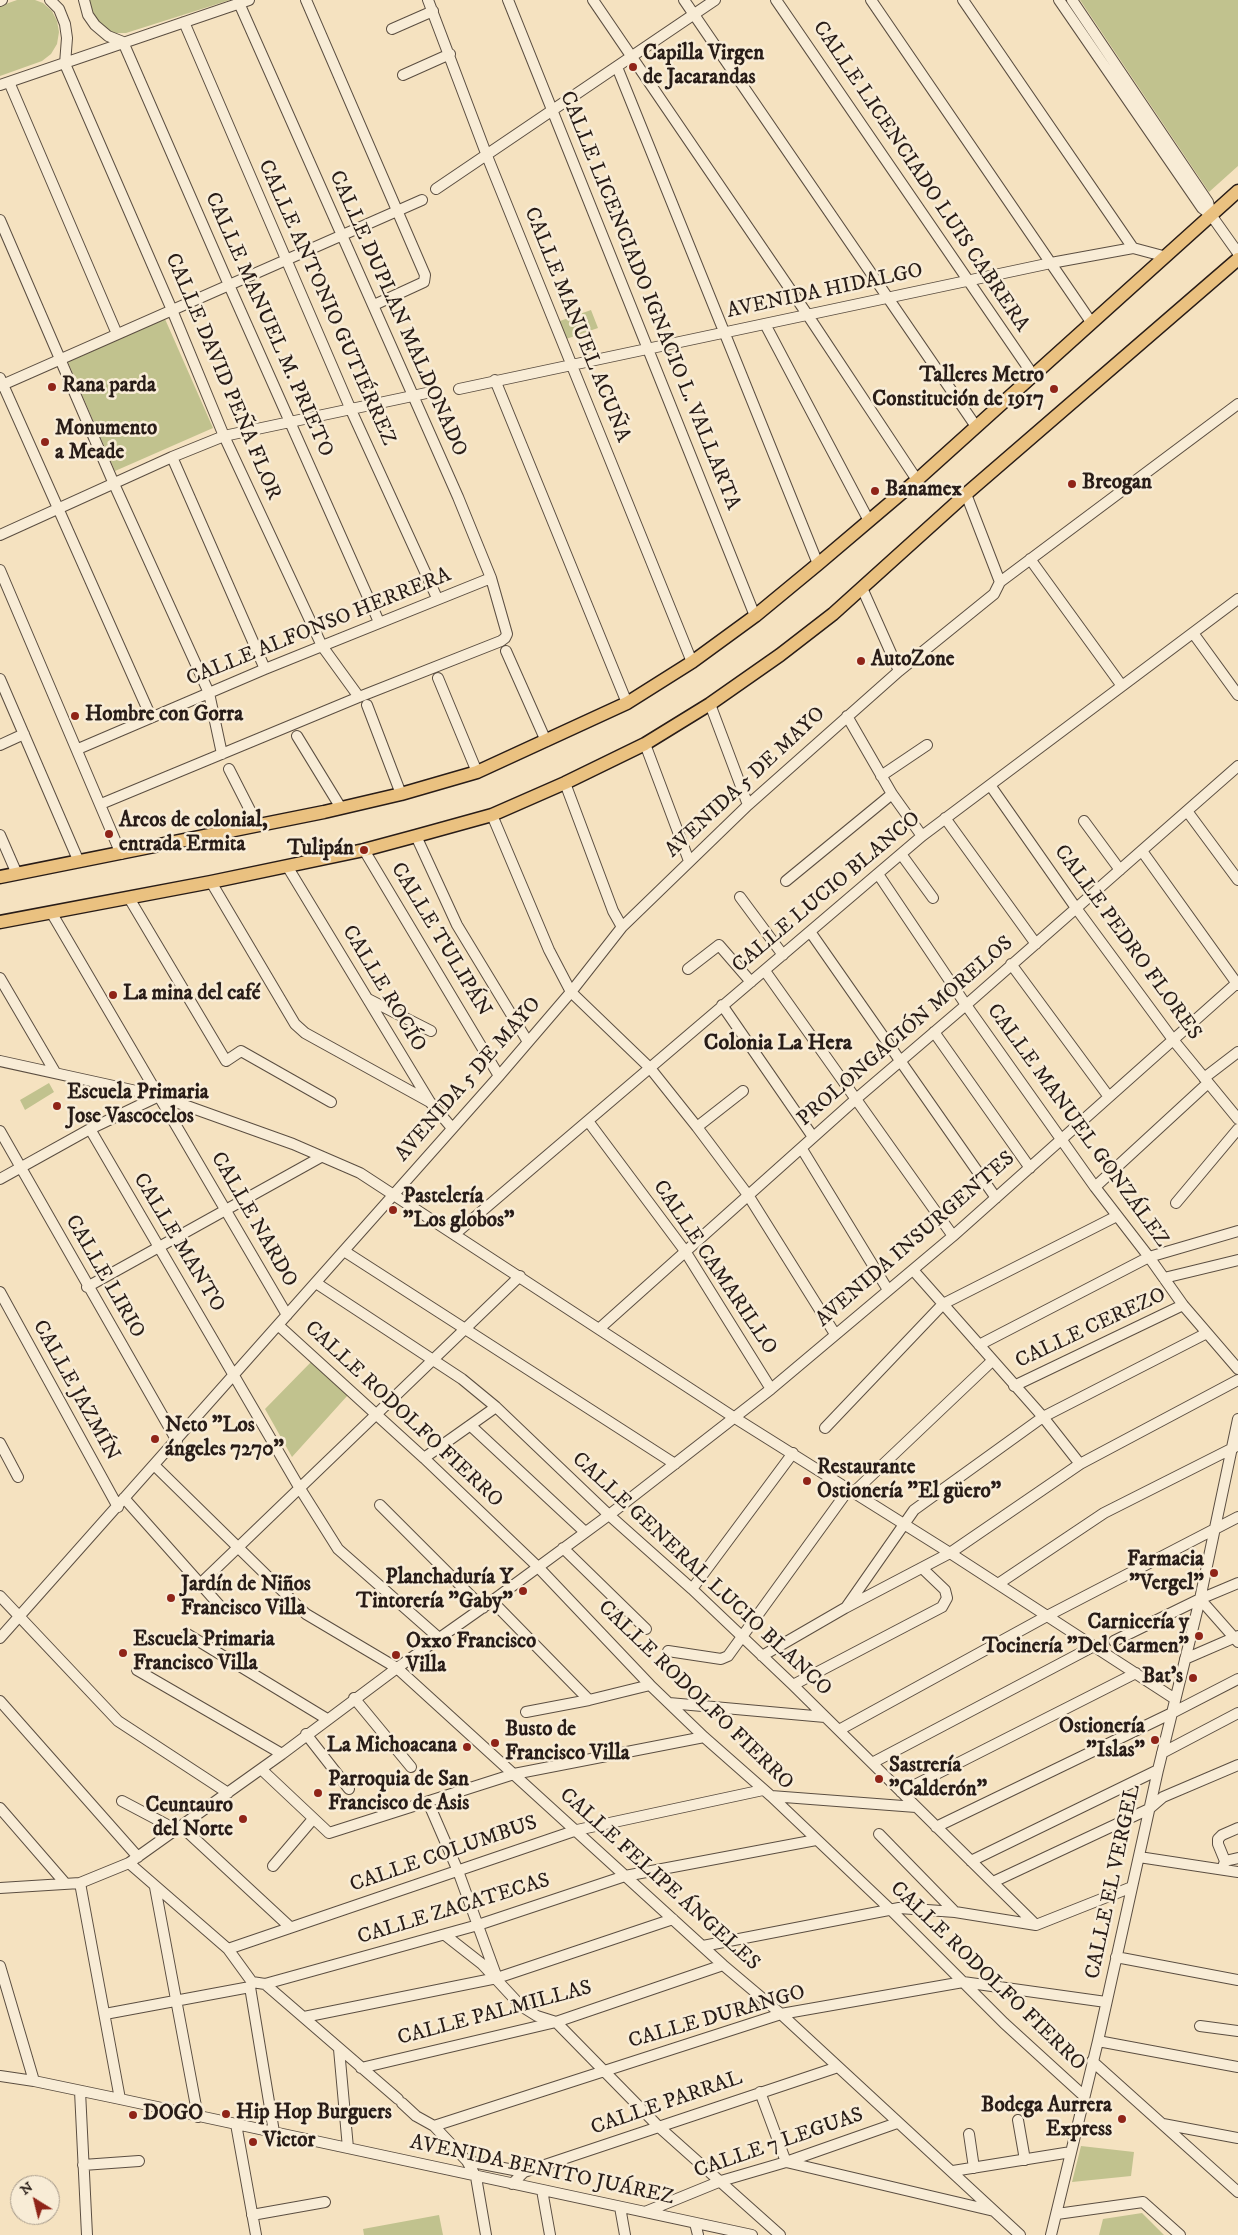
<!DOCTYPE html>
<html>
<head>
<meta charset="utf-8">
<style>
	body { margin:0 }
	#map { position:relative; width:1238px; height:2235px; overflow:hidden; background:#f5e2c0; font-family:"IM FELL DW Pica",serif }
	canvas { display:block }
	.north { position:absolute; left:10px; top:2175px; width:50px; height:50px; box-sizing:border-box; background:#f8ecd6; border:1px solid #a5998a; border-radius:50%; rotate:324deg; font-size:14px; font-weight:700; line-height:20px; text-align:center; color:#281c17 }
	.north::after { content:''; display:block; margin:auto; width:18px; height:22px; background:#8f2418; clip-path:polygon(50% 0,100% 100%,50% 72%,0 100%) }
</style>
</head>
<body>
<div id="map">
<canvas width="1238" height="2235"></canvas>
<div class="north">N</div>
</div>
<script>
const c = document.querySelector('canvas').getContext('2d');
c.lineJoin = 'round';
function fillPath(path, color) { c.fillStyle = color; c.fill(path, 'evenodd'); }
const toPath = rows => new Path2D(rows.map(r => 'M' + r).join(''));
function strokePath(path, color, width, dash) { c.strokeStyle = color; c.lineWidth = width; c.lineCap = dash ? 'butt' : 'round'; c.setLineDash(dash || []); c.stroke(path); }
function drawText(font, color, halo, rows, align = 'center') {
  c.font = font + ' "IM FELL DW Pica",serif'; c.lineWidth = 5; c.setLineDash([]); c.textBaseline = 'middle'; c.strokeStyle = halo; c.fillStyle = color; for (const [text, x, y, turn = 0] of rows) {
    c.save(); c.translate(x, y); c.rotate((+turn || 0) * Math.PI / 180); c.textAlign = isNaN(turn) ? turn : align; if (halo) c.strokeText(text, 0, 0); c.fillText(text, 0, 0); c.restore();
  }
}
fillPath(toPath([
	[17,0,35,0,43,3,52,11,57,21,59,32,57,44,51,54,42,61,0,76,0,6],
	[89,0,230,0,126,33,116,33,106,30,91,15],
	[1080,0,1238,0,1238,166,1209,192],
	[591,310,598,328,566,339,560,321],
	[165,319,213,428,115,471,68,362],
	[49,1083,54,1092,25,1110,20,1100],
	[311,1362,348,1395,292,1457,265,1409],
	[1081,2146,1134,2152,1131,2176,1072,2182],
	[1142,2213,1164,2235,1099,2235,1103,2219],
	[439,2215,443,2235,364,2235,363,2229]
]), '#c1c28e');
const minor = toPath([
	[50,0,59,9,65,24,67,38,65,64,172,310,224,436,322,646,359,697],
	[84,0,88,15,95,25,108,36,123,42,229,285,379,622],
	[306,0,425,275,424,282,374,305],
	[428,0,487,156,692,662],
	[508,0,755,616],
	[593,0,807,314,917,480],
	[684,0,975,425],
	[776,0,1033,375],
	[871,0,1091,322],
	[963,0,1133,248],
	[1059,0,1202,208,1211,215,1238,253],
	[1072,0,1208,202,1211,215],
	[0,1,2,0],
	[184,22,351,410,437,598],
	[392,29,433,11],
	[617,67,818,564],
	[403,75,450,54],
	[9,82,117,334],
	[0,85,249,0],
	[436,189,715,0],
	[0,220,114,484,209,693,222,754],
	[765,324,869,521],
	[0,378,151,717],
	[495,380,627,703],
	[0,386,422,200],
	[459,389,1051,263,1133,248,1163,256],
	[172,457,265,669],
	[966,494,1000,582],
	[0,535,172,457,224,436,436,391],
	[1030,559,1122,686],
	[0,570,121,854],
	[862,588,899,671],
	[1193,633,1238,695],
	[506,651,546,741],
	[438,678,477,772],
	[0,679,79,862],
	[710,704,748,805],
	[367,705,401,794],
	[847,716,892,794,922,836],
	[297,736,341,808],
	[645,744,689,861],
	[0,745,24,734],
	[78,749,265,669,491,578],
	[229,769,257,824],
	[881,776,927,745],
	[565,783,613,911,622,927],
	[990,785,1076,908,1174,1041,1238,1119],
	[101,804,359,697,501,641,505,638,507,634,491,578,458,497,239,3],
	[1187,811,1238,880],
	[492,815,549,950,571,992,650,1068,697,1127,748,1195,835,1334],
	[945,818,1036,944],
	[1084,821,1120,870],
	[0,835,17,874],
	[416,836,457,925,528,1042],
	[364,850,499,1076],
	[1142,851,1238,985],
	[901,854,933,898],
	[287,866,430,1102,452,1128],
	[878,874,966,1005,1095,1187,1149,1257,1183,1305,1238,1369],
	[786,881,892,794],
	[211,882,295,1024,305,1033,430,1102],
	[740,897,783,955],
	[129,898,226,1061,241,1051,331,1102],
	[51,912,287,1315],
	[811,933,996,1198],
	[1011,964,1109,1097],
	[688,969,719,945,751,982],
	[765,971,953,1236],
	[0,978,55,1072],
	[368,999,431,1031],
	[722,1005,813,1137],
	[934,1032,1030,1168],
	[0,1061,159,1096,293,1144,360,1173,735,1418,950,1553,1175,1699],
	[1204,1078,1238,1052],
	[588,1121,685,1251,771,1389],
	[697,1127,743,1091],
	[90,1129,299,1487,338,1549,439,1638],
	[0,1131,177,1441],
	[802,1149,888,1290],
	[0,1179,90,1129,159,1096],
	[1095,1187,1208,1083],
	[1176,1203,1238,1129],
	[455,1234,922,836,1238,599],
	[344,1251,675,1464],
	[913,1270,1043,1417,1080,1464],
	[1164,1278,1238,1260],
	[316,1283,462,1379,496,1407,609,1515,692,1589,793,1685,1036,1925],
	[87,1287,321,1157],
	[0,1292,118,1507],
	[278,1325,424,1458,538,1567,650,1685,704,1737,771,1796,892,1911,1004,2023,1084,2096],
	[600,1328,856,1099,966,1005,1238,766],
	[979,1345,1149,1257,1238,1231],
	[1014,1386,1183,1305],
	[471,1426,585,1532],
	[825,1428,943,1304,1117,1216],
	[0,1443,18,1477],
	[424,1458,496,1407],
	[154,1465,306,1614,397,1668,723,1965,781,2014,1020,2235],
	[854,1492,992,1361],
	[124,1498,220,1606],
	[380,1505,483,1608],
	[563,1548,646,1629],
	[201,1583,520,1276],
	[998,1584,1104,1513,1235,1447],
	[692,1589,793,1453],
	[0,1596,118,1721,228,1793],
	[1200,1599,1238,1642],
	[492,1601,589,1700],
	[847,1606,914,1510,1043,1417,1207,1333],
	[187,1634,327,1719],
	[0,1638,499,1076,571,992,622,927,748,805,899,671,994,594,1000,582,1238,404],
	[1114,1641,1200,1599,1238,1583],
	[668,1651,721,1659,728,1656,849,1489],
	[762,1656,845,1608,950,1553,1080,1464,1238,1380],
	[1185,1659,1238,1636],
	[137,1670,282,1754],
	[793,1685,942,1607,947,1598,945,1590,922,1568],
	[354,1698,411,1767],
	[0,1701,138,1857],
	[669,1703,825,1717],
	[526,1712,589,1700,650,1685],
	[839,1730,1047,1616,1238,1517],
	[306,1734,349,1789],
	[1162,1753,1238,1713],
	[872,1763,1094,1646],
	[261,1769,329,1833,514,1774,704,1737],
	[901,1792,1136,1673],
	[771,1796,916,1807],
	[122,1801,175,1829],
	[428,1802,458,1871,496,1975],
	[0,1808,65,1883],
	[181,1826,290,1927],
	[936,1827,1172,1713,1238,1679],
	[879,1834,955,1912],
	[1139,1857,1238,1872],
	[971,1861,1158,1770],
	[1225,1861,1218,1844,1218,1839,1222,1835,1238,1828],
	[129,1863,228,1949,252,1982],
	[273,1866,313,1819],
	[1223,1867,1225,1861,1238,1858],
	[993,1882,1149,1809,1163,1797,1238,1765],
	[80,1883,120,2099],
	[155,1887,198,2117],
	[0,1888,80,1883,129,1863,282,1754,397,1668,492,1601,609,1515,771,1389,953,1236,1238,982],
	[445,1935,482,1964,521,2006,537,2016,556,2022,659,2127,780,2235],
	[703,1946,899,1908,955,1912,1036,1925,1132,1887],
	[228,1949,577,1830,763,1790],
	[1116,1957,1238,1980],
	[0,1966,34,2081],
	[265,1984,398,2099],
	[250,1987,274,2132],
	[105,2014,250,1987,252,1982,265,1984,478,1925,625,1876,816,1840],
	[304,2017,497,1978,673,1919],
	[1200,2026,1238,2031],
	[1098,2041,1238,2067],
	[339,2049,348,2148],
	[1092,2061,1238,2192],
	[361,2068,556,2022,723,1965],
	[0,2076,34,2081,120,2099,752,2235],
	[80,2091,87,2235],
	[760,2092,786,2162,994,2211],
	[402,2103,416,2116,434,2126,467,2161,476,2177,486,2235],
	[1018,2120,1025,2160],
	[236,2124,256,2235],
	[1163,2124,1238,2138],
	[434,2126,781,2014,963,1982,1106,2002],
	[969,2134,974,2168],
	[467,2161,524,2172],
	[83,2165,139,2161],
	[953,2171,1071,2152],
	[512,2184,524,2172,838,2067],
	[542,2190,550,2235],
	[620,2207,625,2235],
	[645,2212,721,2181,786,2162,897,2123],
	[1057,2214,1143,2202,1180,2235],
	[252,2215,325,2202],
	[695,2223,698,2235],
	[1051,2235,1098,2041,1158,1770,1200,1599,1238,1419]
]);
const major = toPath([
	[0,877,324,812,401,794,477,772,627,703,692,662,755,616,818,564,917,480,1238,191],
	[0,922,211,882,364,850,416,836,492,815,565,783,645,744,710,704,780,655,833,614,966,494,1238,259]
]);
strokePath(minor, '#5b4e41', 12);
strokePath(major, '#281c17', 15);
strokePath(minor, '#f8ecd6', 10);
strokePath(major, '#eac180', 12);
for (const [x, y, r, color] of [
	[633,67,5,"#8f2418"],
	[52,387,5,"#8f2418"],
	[1054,389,5,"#8f2418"],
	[45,442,5,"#8f2418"],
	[1072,484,5,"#8f2418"],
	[875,491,5,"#8f2418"],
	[861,661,5,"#8f2418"],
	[75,716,5,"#8f2418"],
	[109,834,5,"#8f2418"],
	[364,850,5,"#8f2418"],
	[113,995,5,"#8f2418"],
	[57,1106,5,"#8f2418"],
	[393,1210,5,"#8f2418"],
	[155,1439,5,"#8f2418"],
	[807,1481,5,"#8f2418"],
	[1214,1573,5,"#8f2418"],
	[523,1591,5,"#8f2418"],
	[171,1598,5,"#8f2418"],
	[1199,1636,5,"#8f2418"],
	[123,1653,5,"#8f2418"],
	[396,1655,5,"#8f2418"],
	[1193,1678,5,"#8f2418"],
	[1155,1740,5,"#8f2418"],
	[495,1743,5,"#8f2418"],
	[467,1747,5,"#8f2418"],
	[879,1779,5,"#8f2418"],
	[318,1793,5,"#8f2418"],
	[243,1819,5,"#8f2418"],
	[226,2114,5,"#8f2418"],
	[133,2115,5,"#8f2418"],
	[1122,2119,5,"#8f2418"],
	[253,2142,5,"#8f2418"]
]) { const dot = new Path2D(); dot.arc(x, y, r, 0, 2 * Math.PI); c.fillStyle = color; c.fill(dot); strokePath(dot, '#f8ecd6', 2); }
drawText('bold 21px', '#281c17', '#f8ecd6', [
	["Capilla Virgen",643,55],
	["de Jacarandas",643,79],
	["Talleres Metro",1044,377,"right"],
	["Constitución de 1917",1044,401,"right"],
	["Rana parda",62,387],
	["Monumento",55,430],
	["a Meade",55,454],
	["Breogan",1082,484],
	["Banamex",885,491],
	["AutoZone",871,661],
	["Hombre con Gorra",85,716],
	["Arcos de colonial,",119,822],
	["entrada Ermita",119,846],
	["Tulipán",354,850,"right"],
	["La mina del café",123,995],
	["Escuela Primaria",67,1094],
	["Jose Vascocelos",67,1118],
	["Pastelería",403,1198],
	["\"Los globos\"",403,1222],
	["Neto \"Los",165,1427],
	["ángeles 7270\"",165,1451],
	["Restaurante",817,1469],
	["Ostionería \"El güero\"",817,1493],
	["Farmacia",1204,1561,"right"],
	["\"Vergel\"",1204,1585,"right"],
	["Planchaduría Y",513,1579,"right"],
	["Tintorería \"Gaby\"",513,1603,"right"],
	["Jardín de Niños",181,1586],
	["Francisco Villa",181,1610],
	["Carnicería y",1189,1624,"right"],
	["Tocinería \"Del Carmen\"",1189,1648,"right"],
	["Escuela Primaria",133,1641],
	["Francisco Villa",133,1665],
	["Oxxo Francisco",406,1643],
	["Villa",406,1667],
	["Bat's",1183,1678,"right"],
	["Ostionería",1145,1728,"right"],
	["\"Islas\"",1145,1752,"right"],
	["Busto de",505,1731],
	["Francisco Villa",505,1755],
	["La Michoacana",457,1747,"right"],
	["Sastrería",889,1767],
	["\"Calderón\"",889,1791],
	["Parroquia de San",328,1781],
	["Francisco de Asis",328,1805],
	["Ceuntauro",233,1807,"right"],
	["del Norte",233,1831,"right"],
	["Bodega Aurrera",1112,2107,"right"],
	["Express",1112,2131,"right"],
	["Hip Hop Burguers",236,2114],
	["DOGO",143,2115],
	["Victor",263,2142]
], 'left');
drawText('21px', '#281c17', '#f8ecd6', [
	["CALLE LICENCIADO LUIS CABRERA",920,177,56],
	["AVENIDA HIDALGO",825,292,-12],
	["CALLE LICENCIADO IGNACIO L. VALLARTA",649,301,68],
	["CALLE ANTONIO GUTIÉRREZ",326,303,66],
	["CALLE DUPLAN MALDONADO",397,314,66],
	["CALLE MANUEL M. PRIETO",268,325,66],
	["CALLE MANUEL ACUÑA",576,325,68],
	["CALLE DAVID PEÑA FLOR",222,377,67],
	["CALLE ALFONSO HERRERA",319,628,-22],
	["AVENIDA 5 DE MAYO",746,783,-43],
	["CALLE LUCIO BLANCO",827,893,-40],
	["CALLE TULIPÁN",440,940,59],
	["CALLE PEDRO FLORES",1127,943,54],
	["CALLE ROCÍO",383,989,59],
	["PROLONGACIÓN MORELOS",906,1032,-41],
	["AVENIDA 5 DE MAYO",469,1080,-49],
	["CALLE MANUEL GONZÁLEZ",1077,1126,54],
	["CALLE NARDO",253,1220,60],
	["AVENIDA INSURGENTES",916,1240,-41],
	["CALLE MANTO",178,1243,59],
	["CALLE CAMARILLO",714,1268,56],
	["CALLE LIRIO",104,1277,60],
	["CALLE CEREZO",1091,1329,-25],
	["CALLE JAZMÍN",75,1391,61],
	["CALLE RODOLFO FIERRO",403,1415,43],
	["CALLE GENERAL LUCIO BLANCO",701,1575,43],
	["CALLE RODOLFO FIERRO",695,1696,44],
	["CALLE COLUMBUS",444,1855,-19],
	["CALLE FELIPE ÁNGELES",659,1880,42],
	["CALLE EL VERGEL",1114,1882,-78],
	["CALLE ZACATECAS",454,1910,-17],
	["CALLE RODOLFO FIERRO",987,1977,44],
	["CALLE PALMILLAS",495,2014,-15],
	["CALLE DURANGO",717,2018,-16],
	["CALLE PARRAL",667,2104,-19],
	["CALLE 7 LEGUAS",779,2144,-19],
	["AVENIDA BENITO JUÁREZ",542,2171,12]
]);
drawText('bold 22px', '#281c17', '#f8ecd6', [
	["Colonia La Hera",778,1044]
]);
</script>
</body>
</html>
